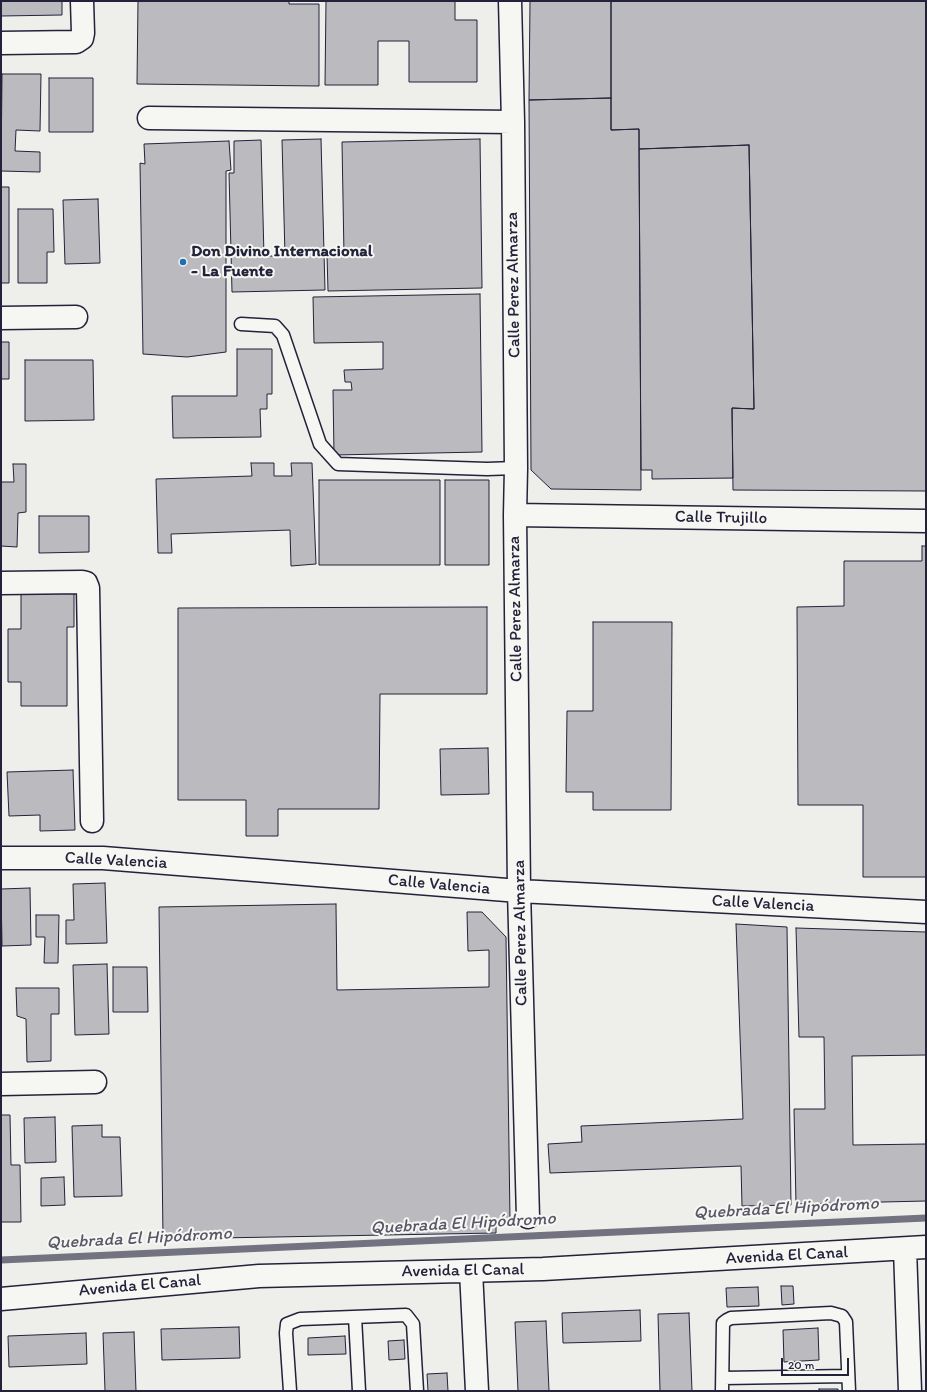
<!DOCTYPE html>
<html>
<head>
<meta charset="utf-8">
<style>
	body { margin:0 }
	#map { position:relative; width:927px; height:1392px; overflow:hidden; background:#eeeeeb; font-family:Itim,sans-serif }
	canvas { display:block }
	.frame { position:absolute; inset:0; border:2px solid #22223b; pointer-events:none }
	.scale { position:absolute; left:781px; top:1358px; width:68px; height:18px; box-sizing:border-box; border:2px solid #22223b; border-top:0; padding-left:5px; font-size:12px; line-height:14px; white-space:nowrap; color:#22223b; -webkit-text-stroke:3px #f6f6f2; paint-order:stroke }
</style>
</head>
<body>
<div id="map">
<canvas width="927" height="1392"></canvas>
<div class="frame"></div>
<div class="scale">20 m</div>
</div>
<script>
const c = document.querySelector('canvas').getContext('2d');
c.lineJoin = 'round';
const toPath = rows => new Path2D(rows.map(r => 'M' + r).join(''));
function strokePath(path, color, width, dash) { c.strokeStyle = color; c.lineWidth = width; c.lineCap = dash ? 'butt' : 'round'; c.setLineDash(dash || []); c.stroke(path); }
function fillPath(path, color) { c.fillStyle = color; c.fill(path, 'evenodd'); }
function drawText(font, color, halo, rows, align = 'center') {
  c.font = font + ' Itim,sans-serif'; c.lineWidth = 4; c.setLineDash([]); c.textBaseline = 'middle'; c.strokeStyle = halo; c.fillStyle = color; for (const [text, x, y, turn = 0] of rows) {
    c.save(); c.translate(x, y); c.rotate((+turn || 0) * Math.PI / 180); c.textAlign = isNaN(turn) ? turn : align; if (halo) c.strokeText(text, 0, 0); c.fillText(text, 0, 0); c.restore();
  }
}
strokePath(toPath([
	[1,1260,926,1218]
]), '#727281', 7);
const building = toPath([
	[1,1,62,1,62,15,1,16,1,1],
	[138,1,289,1,289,4,319,4,319,86,137,84,138,1],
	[326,1,455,1,455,20,477,20,477,82,409,82,409,41,378,41,378,85,325,85,326,1],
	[530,1,611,1,611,98,529,100,530,1],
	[611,1,926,1,926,491,733,490,732,408,754,409,749,145,639,149,639,129,611,130,611,1],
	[2,74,41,74,40,131,16,130,15,151,40,152,40,172,1,171,2,74],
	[49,78,93,78,93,132,49,132,49,78],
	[611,98,611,130,639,129,641,490,551,489,531,470,529,100,611,98],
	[321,139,325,290,232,292,229,173,234,173,234,141,261,140,264,256,285,256,282,140,321,139],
	[480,139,482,288,328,291,327,255,344,255,342,142,480,139],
	[229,141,231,170,226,171,226,352,187,357,143,354,140,163,145,164,144,144,229,141],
	[749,145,754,409,732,408,733,478,652,479,652,470,641,470,639,149,749,145],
	[1,187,9,187,9,283,1,283,1,187],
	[98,199,100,263,65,264,63,200,98,199],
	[18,209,53,209,54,252,47,252,47,283,18,283,18,209],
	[480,294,482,452,334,455,333,390,352,390,351,382,345,382,344,370,383,369,383,342,314,343,313,297,480,294],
	[1,342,9,342,9,379,1,379,1,342],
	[237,349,272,349,272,394,267,394,267,409,260,409,261,437,173,438,172,396,237,396,237,349],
	[25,360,93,360,94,420,25,421,25,360],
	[251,463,274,463,274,476,292,476,291,463,312,463,316,564,291,566,290,530,171,534,172,553,158,553,156,479,252,476,251,463],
	[13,464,26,464,26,512,18,513,17,547,1,546,1,482,14,482,13,464],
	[319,480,440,480,440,565,319,565,319,480],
	[445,480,489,480,489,565,445,565,445,480],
	[39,516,89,516,89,552,39,553,39,516],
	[922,546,926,546,926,877,863,877,863,805,798,805,797,607,844,606,844,561,922,561,922,546],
	[21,593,74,593,74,627,67,627,67,706,21,706,21,682,8,682,8,629,21,629,21,593],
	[487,607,487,694,380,694,379,809,278,809,278,836,246,836,246,800,178,800,178,608,487,607],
	[593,622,672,622,671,810,593,810,593,792,566,792,567,711,593,711,593,622],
	[488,748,489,794,441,795,440,749,488,748],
	[73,770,75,830,40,831,40,815,9,816,7,772,73,770],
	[105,883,107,943,66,944,66,920,74,920,73,884,105,883],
	[30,888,31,945,2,946,1,889,30,888],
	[336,904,337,990,489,987,489,950,468,951,467,912,482,912,506,937,510,1220,496,1220,496,1233,163,1239,159,907,336,904],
	[36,915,59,915,58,963,44,963,45,937,36,937,36,915],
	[736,924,787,927,791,1205,742,1206,741,1166,550,1173,548,1144,582,1142,581,1126,743,1119,736,924],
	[796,928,926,932,926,1055,852,1056,853,1145,926,1144,926,1201,796,1204,794,1109,825,1109,824,1037,799,1037,796,928],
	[107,964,109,1034,75,1035,73,965,107,964],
	[113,967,147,967,148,1012,113,1012,113,967],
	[16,988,59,988,59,1014,51,1014,51,1061,27,1062,26,1019,17,1016,16,988],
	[1,1115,10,1115,11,1165,20,1165,21,1222,1,1222,1,1115],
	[55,1117,56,1162,25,1163,24,1118,55,1117],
	[102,1125,102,1137,120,1137,122,1196,74,1197,72,1126,102,1125],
	[64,1177,65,1205,41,1206,41,1178,64,1177],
	[781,1286,793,1286,794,1304,782,1305,781,1286],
	[758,1287,759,1306,727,1307,726,1288,758,1287],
	[640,1310,641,1341,563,1343,562,1313,640,1310],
	[689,1313,692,1391,660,1391,658,1314,689,1313],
	[546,1321,549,1391,518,1391,515,1322,546,1321],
	[239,1327,240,1358,162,1360,161,1329,239,1327],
	[818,1328,819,1360,784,1362,783,1330,818,1328],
	[134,1332,136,1391,105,1391,103,1333,134,1332],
	[86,1333,87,1364,9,1367,8,1336,86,1333],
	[345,1336,346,1354,308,1355,308,1338,345,1336],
	[404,1340,405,1359,389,1360,388,1341,404,1340],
	[447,1373,448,1391,428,1391,427,1374,447,1373],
	[819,1389,838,1389,838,1391,819,1391,819,1389]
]);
fillPath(building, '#bbbbbf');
strokePath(building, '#22223b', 1);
const service = toPath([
	[241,324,275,326,283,335,320,444,338,464,487,469,516,468],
	[355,1317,359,1391],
	[723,1378,848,1376],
	[290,1391,286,1333,287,1324,300,1319,406,1315,413,1324,417,1391],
	[722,1391,723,1323,727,1320,731,1318,831,1313,842,1316,846,1322,849,1391]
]);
const minor = toPath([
	[510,1,513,122,516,468,515,515,519,891,528,1217],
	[1,43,76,42,82,38,83,33,82,1],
	[149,118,513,122],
	[1,318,76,317],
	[515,515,926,521],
	[1,583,82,582,86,583,88,588,92,821],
	[1,858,103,858,519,891,926,912],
	[1,1084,95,1082],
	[905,1249,910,1391],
	[471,1271,477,1391],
	[1,1299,259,1276,543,1269,926,1247]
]);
strokePath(service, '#22223b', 15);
strokePath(minor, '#22223b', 25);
strokePath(service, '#f6f6f2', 12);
strokePath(minor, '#f6f6f2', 22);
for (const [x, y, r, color] of [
	[183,262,4,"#1f6fb2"]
]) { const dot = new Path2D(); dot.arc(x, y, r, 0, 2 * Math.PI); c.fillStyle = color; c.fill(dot); strokePath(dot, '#f6f6f2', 1.5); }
drawText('bold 17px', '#22223b', '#f6f6f2', [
	["Don Divino Internacional",191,252],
	["- La Fuente",191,272]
], 'left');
drawText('17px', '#22223b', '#f6f6f2', [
	["Calle Perez Almarza",514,285,-91],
	["Calle Trujillo",721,518,1],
	["Calle Perez Almarza",516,609,-91],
	["Calle Valencia",116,861,3],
	["Calle Valencia",439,885,5],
	["Calle Valencia",763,904,3],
	["Calle Perez Almarza",521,933,-91],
	["Avenida El Canal",787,1256,-3],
	["Avenida El Canal",463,1271,-1],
	["Avenida El Canal",140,1286,-5]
]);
drawText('italic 18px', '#575769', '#f6f6f2', [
	["Quebrada El Hipódromo",786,1209,-3],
	["Quebrada El Hipódromo",463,1224,-3],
	["Quebrada El Hipódromo",139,1239,-3]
]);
</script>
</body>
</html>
